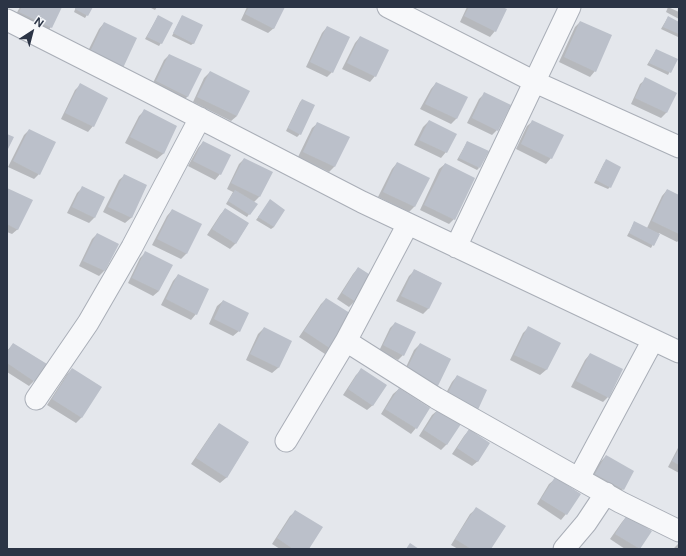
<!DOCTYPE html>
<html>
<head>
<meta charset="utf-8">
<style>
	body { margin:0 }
	#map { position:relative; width:686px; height:556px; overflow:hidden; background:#e4e7ec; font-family:"Public Sans",sans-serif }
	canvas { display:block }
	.frame { position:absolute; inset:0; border:8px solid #2b3445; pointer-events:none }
	.north { position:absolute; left:12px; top:12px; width:40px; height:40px; -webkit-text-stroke:3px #f4f6f9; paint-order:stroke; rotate:36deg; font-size:11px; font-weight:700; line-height:16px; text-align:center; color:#2b3445 }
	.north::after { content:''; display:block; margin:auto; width:14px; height:18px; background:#2b3445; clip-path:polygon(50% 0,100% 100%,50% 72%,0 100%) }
</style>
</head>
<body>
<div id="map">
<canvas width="686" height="556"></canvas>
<div class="frame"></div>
<div class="north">N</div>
</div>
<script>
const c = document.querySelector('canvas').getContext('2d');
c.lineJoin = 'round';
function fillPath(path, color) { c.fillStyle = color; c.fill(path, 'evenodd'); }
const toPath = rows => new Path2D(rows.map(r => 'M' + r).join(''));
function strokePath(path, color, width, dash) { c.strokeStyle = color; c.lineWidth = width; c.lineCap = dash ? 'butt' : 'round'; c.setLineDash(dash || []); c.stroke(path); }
fillPath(toPath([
	[20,7,61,7,51,27,46,33,14,18],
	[76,7,92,7,85,18,74,12],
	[149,7,157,7,155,10],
	[247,7,284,7,274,28,268,33,241,20],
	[467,7,499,7,495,31,490,37,460,22],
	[668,7,679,12,679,19,666,12],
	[158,16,161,43,159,46,145,39],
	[182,16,194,43,191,45,172,36],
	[668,17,679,23,678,37,661,29],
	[580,22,595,71,590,77,559,62,575,27],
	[104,23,136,39,85,57,99,29],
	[327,27,332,72,327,77,306,67,322,33],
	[360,37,375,76,370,82,342,69,355,43],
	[656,50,676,60,668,75,647,65],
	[169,55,188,96,182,102,151,87,164,60],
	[210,72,237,116,231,121,193,102,204,78],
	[646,79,675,93,666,113,661,118,631,104,640,84],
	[436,83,466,98,456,119,451,124,420,109,431,89],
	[80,85,93,126,88,132,61,119,75,90],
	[484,94,497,130,492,135,467,123,479,99],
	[302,100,300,134,297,137,286,131,300,102],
	[144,111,176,126,163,154,157,159,125,143,139,116],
	[429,121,446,152,441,158,414,145,423,127],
	[533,121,551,158,546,164,516,149,527,126],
	[318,123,348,138,334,167,329,172,298,157,312,128],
	[29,130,39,174,34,179,8,167,24,135],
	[203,142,220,174,215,180,188,166,198,148],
	[467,142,479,168,477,170,457,160],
	[244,159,271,172,259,197,253,203,256,204,247,217,226,204,233,192,227,189,239,164],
	[606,161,610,187,608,189,594,183,604,163],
	[397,163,428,178,414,207,409,212,378,197,392,169],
	[445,164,454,219,449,224,420,210,439,169],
	[125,175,146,186,131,218,125,223,103,212,119,180],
	[83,187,104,198,94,218,89,223,67,213,77,193],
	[7,189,18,229,12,234,7,232],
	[667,190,679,196,679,240,677,242,659,233,651,248,627,236,634,223,647,228,662,196],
	[270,201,274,227,271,229,256,220],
	[225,209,248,224,235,244,230,249,207,235,220,215],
	[172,210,200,224,186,254,181,259,152,245,167,216],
	[97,234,118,244,104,271,99,276,79,266,92,239],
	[146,252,159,291,153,296,128,283,140,258],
	[358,268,355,301,349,307,337,299,353,274],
	[415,270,441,283,428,309,423,314,396,301,409,276],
	[178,275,196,314,191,320,161,305,173,281],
	[326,299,330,348,325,354,299,337,321,304],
	[223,301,239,331,233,336,209,324,217,306],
	[395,323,403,355,398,360,379,351,390,328],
	[264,328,291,342,278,368,272,373,246,360,258,334],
	[528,328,559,343,546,370,540,375,510,360,523,333],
	[13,344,34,381,29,386,7,372,7,351],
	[420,344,450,359,400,380,414,350],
	[590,354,608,397,603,402,571,387,585,360],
	[72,369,101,387,81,418,76,423,47,405,67,374],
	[361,370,373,405,367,410,343,395,356,375],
	[457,376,486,390,440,404,452,382],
	[399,389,416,428,411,434,381,414,393,394],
	[438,410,460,424,446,445,441,450,419,436,432,415],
	[219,424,248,443,226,478,220,483,191,464,214,430],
	[469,430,478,461,472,466,452,454,464,436],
	[679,446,679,473,668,467],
	[606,456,623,489,618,495,590,480,600,462],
	[555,479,566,514,561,520,537,504,549,484],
	[476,509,490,549,458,549,451,545,470,514],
	[296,511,308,549,280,549,272,544,290,516],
	[627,516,650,532,639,549,625,549,610,539,622,522],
	[678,544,679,549,673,549]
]), '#0003');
fillPath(toPath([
	[22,7,62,7,52,28,19,12],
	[76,7,93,7,88,16,75,9],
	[249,7,285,7,274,29,245,14],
	[469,7,502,7,507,9,496,32,464,16],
	[158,15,173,23,162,44,147,37],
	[182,15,203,25,194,44,173,33],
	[668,16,679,22,679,34,663,27],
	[580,21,612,35,596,72,564,57],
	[104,22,137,38,123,68,90,52],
	[327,26,350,37,333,73,310,62],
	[360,36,389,50,376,77,347,63],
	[656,49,678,59,671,73,649,63],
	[169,54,202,69,188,97,156,81],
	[210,71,250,91,237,116,197,97],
	[645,77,677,93,667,113,635,98],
	[436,82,468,97,457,119,425,104],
	[80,83,108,98,94,127,65,113],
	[484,92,511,105,498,131,472,118],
	[302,99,315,105,301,135,288,128],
	[144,109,177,126,164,154,130,137],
	[429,120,457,134,447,153,419,140],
	[532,120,564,135,552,159,521,144],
	[317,122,350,137,335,167,303,152],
	[29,129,56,142,40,175,13,161],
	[7,134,14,137,7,151],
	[203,141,231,155,221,175,193,161],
	[467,141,489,151,480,168,459,158],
	[244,158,273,172,260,197,231,183],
	[606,159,621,167,611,188,596,180],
	[397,162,430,178,415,207,383,192],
	[445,163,475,178,455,220,424,205],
	[124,174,147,185,132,218,108,207],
	[82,186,105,197,95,218,72,207],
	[7,188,33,200,18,230,7,224],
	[667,189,679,195,679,234,652,221],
	[235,190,258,204,250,215,228,201],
	[270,199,285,210,274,227,258,217],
	[225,208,249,223,236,244,212,229],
	[172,209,202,224,187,254,157,239],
	[634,221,660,234,654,246,629,233],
	[97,233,119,244,105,271,83,261],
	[145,251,173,265,159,291,132,278],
	[358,267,372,276,356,302,342,293],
	[414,269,442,283,429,309,401,296],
	[178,274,209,289,197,315,166,299],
	[326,298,353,315,331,349,304,331],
	[223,300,249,313,240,332,214,319],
	[395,322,416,332,404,356,383,345],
	[528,326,561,343,547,370,514,355],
	[264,327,292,341,279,368,250,354],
	[13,343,47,364,35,382,7,363,7,352],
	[420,343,451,359,436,390,404,374],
	[590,353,623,369,609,398,576,381],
	[72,368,102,387,82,418,52,399],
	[361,368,387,385,373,406,348,389],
	[457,375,487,390,476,414,445,399],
	[399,388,430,408,417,429,385,409],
	[438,409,461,424,447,445,424,430],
	[219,423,249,442,227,478,196,458],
	[469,429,490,443,478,462,457,448],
	[679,449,679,465,672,461],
	[606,455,634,471,624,490,595,474],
	[555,477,581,494,567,515,541,499],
	[476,507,506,526,491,549,471,549,455,539],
	[295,510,323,527,309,549,293,549,277,538],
	[627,515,652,531,640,549,615,534],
	[410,543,419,549,406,549]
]), '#bbc0ca');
const street = toPath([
	[388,7,535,82,679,147],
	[7,20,151,93,362,202,679,352],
	[456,247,570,7],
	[346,341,436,398,620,502,679,531],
	[36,399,88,323,132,247,200,118],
	[286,441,346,341,408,224],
	[579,478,653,340],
	[564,549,586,523,606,493]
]);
strokePath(street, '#a9aeb7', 23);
strokePath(street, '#f7f8fa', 21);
</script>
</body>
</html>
